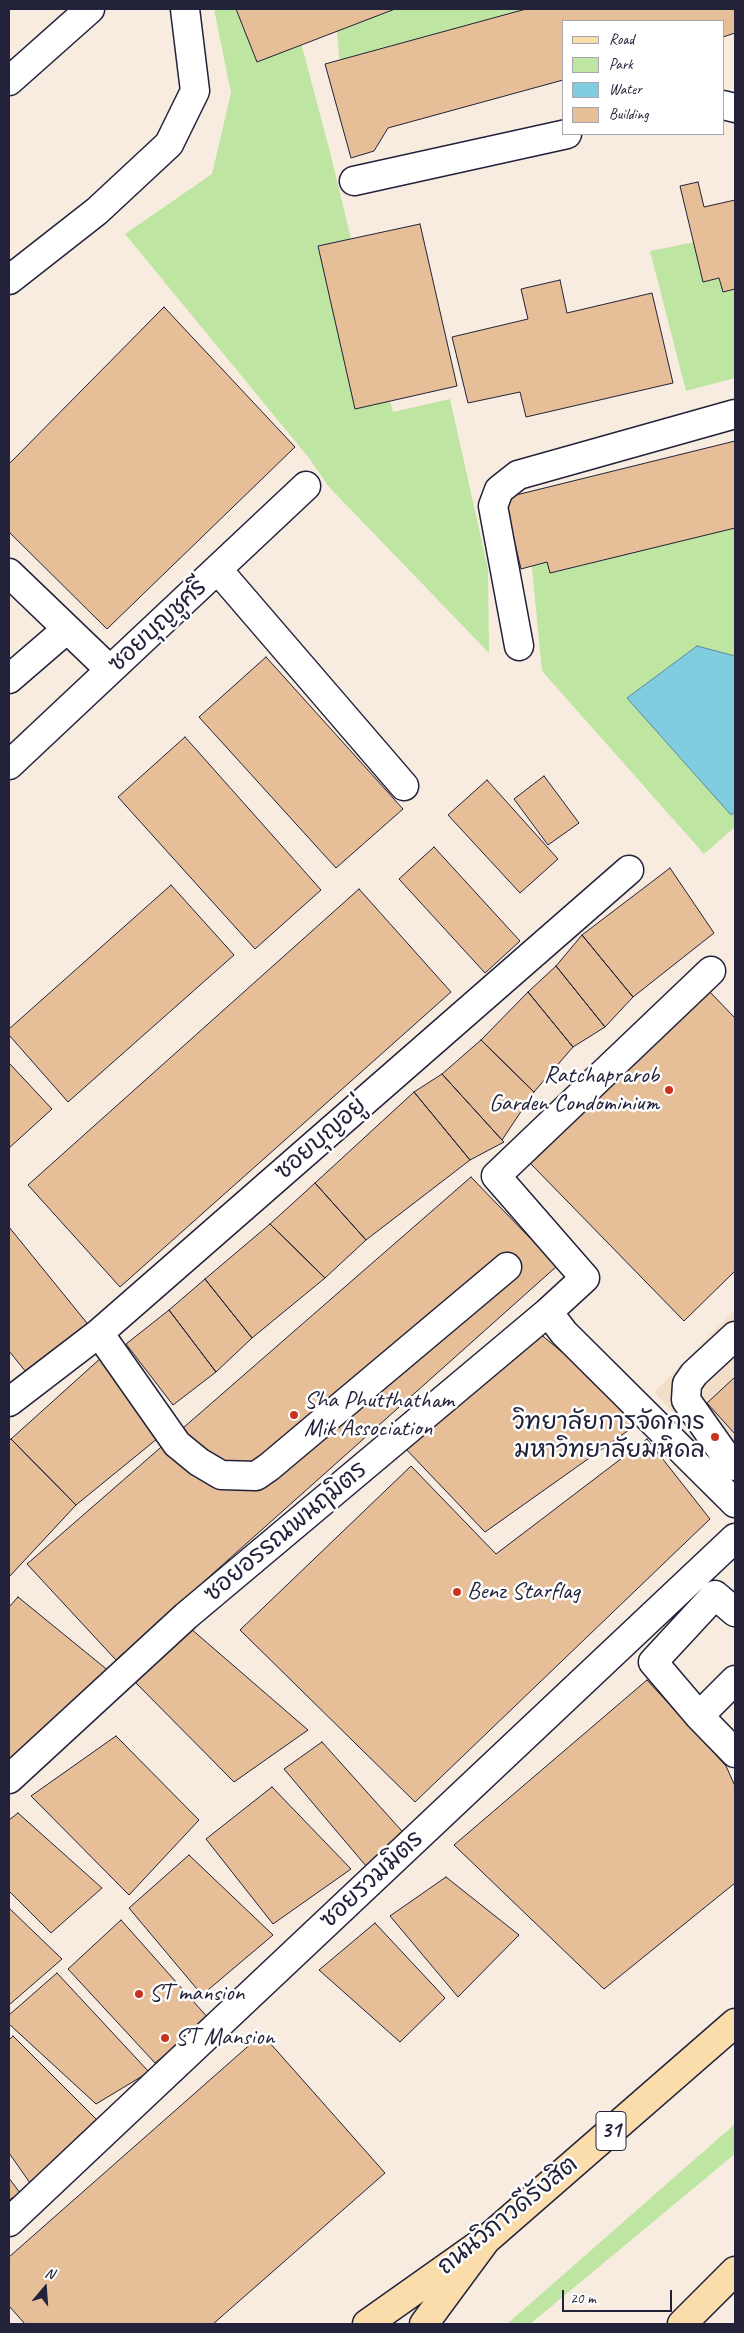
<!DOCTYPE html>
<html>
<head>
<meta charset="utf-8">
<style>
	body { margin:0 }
	#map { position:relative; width:744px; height:2333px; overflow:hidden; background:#f8ece0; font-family:Caveat,sans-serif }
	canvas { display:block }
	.frame { position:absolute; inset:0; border:10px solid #22223b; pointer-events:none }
	.legend { position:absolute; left:562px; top:20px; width:162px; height:115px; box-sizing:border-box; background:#fff; border:1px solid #a7a7b1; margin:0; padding:6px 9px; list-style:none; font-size:15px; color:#22223b }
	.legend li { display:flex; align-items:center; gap:10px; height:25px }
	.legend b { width:25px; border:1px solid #a7a7b1 }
	.north { position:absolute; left:20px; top:2263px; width:50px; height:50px; -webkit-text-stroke:4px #fff; paint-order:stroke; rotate:18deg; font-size:14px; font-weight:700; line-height:20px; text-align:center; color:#22223b }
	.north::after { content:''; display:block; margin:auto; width:18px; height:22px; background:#22223b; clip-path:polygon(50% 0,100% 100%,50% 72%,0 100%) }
	.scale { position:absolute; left:562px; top:2290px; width:110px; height:22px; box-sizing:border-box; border:2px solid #22223b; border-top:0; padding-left:6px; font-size:15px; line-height:18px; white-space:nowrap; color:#22223b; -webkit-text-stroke:4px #fff; paint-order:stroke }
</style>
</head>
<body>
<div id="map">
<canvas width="744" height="2333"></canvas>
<div class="frame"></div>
<ul class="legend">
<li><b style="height:6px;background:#fbddab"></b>Road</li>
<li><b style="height:14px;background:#bee5a1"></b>Park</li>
<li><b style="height:14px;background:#81cde0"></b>Water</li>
<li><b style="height:14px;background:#e6be97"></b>Building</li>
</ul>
<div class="north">N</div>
<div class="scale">20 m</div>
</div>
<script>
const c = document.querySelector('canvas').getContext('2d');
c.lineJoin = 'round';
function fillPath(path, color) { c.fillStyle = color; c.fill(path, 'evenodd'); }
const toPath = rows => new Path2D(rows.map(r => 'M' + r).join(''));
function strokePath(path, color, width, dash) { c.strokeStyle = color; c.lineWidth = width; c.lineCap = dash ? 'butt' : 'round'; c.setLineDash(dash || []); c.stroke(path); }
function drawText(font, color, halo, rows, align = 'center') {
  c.font = font + ' Caveat,"Playpen Sans Thai",sans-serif'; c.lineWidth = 5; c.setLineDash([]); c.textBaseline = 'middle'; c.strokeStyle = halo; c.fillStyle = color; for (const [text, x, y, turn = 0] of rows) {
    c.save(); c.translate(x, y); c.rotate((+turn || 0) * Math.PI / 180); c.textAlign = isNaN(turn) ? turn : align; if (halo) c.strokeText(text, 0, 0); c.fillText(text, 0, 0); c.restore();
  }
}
fillPath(toPath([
	[735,1310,735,1482,654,1392]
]), '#f3deca');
fillPath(toPath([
	[214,9,292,9,330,152,393,412,450,399,488,569,489,653,329,487,309,458,125,234,212,174,231,93],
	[335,9,735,9,735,19,723,23,723,21,563,21,340,66],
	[735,234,735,378,686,391,650,251],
	[735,470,735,827,704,854,542,671,529,537],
	[735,2124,735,2154,530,2324,507,2324]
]), '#bee5a1');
const water = toPath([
	[697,646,735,656,735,812,731,815,627,698,697,646]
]);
fillPath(water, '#81cde0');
strokePath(water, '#5b899e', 1);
const building = toPath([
	[236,9,395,9,257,62,236,9],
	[526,9,735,9,735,33,723,37,723,21,563,21,563,80,388,128,374,151,351,158,325,64,526,9],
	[698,182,704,207,735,200,735,289,723,292,719,278,703,282,680,186,698,182],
	[420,224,457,386,355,409,318,246,420,224],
	[560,280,567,313,652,293,673,383,526,417,520,392,468,403,452,337,528,319,521,289,560,280],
	[164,307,295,447,107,629,9,532,9,464,164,307],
	[735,441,735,528,550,573,547,562,521,569,506,506,512,496,735,441],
	[266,657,403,809,336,868,199,717,266,657],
	[185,737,321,890,255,949,118,797,185,737],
	[544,776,579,823,548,845,514,799,544,776],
	[487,780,558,859,520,893,448,815,487,780],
	[434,847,520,941,485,973,399,879,434,847],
	[670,868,714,933,633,997,582,935,670,868],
	[171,885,234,955,68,1102,9,1035,9,1029,171,885],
	[359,889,451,992,120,1287,28,1185,359,889],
	[582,935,633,997,605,1027,556,966,582,935],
	[556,966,605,1027,573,1047,528,992,556,966],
	[708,990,735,1018,735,1271,684,1321,529,1162,708,990],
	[528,992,573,1047,534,1092,481,1040,528,992],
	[481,1040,534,1092,502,1140,442,1074,481,1040],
	[9,1063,52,1109,9,1148,9,1063],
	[442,1074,502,1140,504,1142,470,1160,414,1092,442,1074],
	[414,1092,470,1160,366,1240,315,1183,414,1092],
	[471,1177,557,1266,116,1660,27,1564,471,1177],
	[315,1183,366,1240,325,1278,270,1224,315,1183],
	[270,1224,325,1278,252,1338,205,1279,270,1224],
	[9,1227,91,1328,30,1377,9,1351,9,1227],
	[205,1279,252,1338,216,1372,169,1310,205,1279],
	[169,1310,216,1372,173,1405,126,1344,169,1310],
	[538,1332,643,1420,485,1532,404,1447,538,1332],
	[102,1357,163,1434,76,1505,11,1439,102,1357],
	[735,1377,735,1434,707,1403,735,1377],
	[11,1439,76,1505,9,1577,9,1441,11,1439],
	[647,1439,710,1519,415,1802,240,1630,411,1466,496,1554,647,1439],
	[18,1597,110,1672,9,1759,9,1607,18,1597],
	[190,1628,308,1730,234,1782,133,1680,190,1628],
	[647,1680,726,1766,735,1786,735,1883,604,1989,454,1845,647,1680],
	[116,1736,199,1820,129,1895,31,1796,116,1736],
	[322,1742,409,1839,366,1866,284,1769,322,1742],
	[272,1787,351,1869,273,1924,206,1839,272,1787],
	[18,1813,102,1888,51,1933,9,1891,9,1820,18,1813],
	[189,1855,273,1935,202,1995,129,1908,189,1855],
	[446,1877,519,1935,458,1997,390,1916,446,1877],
	[9,1908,62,1959,9,2005,9,1908],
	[121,1920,209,2019,155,2063,68,1969,121,1920],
	[375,1923,445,1998,400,2042,319,1970,375,1923],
	[57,1973,149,2072,96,2104,9,2024,9,2015,57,1973],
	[262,2034,385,2173,213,2324,25,2324,9,2306,9,2257,262,2034],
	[13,2036,103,2126,30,2183,9,2153,9,2040,13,2036],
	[9,2178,20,2193,9,2200,9,2178]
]);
fillPath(building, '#e6be97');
strokePath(building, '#22223b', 1);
const minor = toPath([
	[9,81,90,9],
	[723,105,735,108],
	[354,181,567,134],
	[9,280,97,211,169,144,195,91,185,9],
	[218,570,404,786],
	[9,573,110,670],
	[519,646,493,506,499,490,518,475,735,414],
	[9,679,67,629],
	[9,765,306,486],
	[548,1312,585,1278,496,1176,711,971],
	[99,1333,177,1444,199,1462,221,1475,256,1476,269,1467,507,1267],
	[735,1336,694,1374,687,1384,686,1400,727,1458,735,1466],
	[9,1402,99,1333,629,870],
	[735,1680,699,1716,735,1753],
	[699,1716,653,1662,715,1595,735,1612],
	[9,1779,186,1616,548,1312,564,1333,735,1503],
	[9,2222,735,1538]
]);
const major = toPath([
	[367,2324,480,2244]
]);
const highway = toPath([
	[424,2324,486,2240,735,2023],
	[682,2324,735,2271]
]);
strokePath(minor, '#22223b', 31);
strokePath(major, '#22223b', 31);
strokePath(highway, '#22223b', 31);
strokePath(minor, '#fff', 28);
strokePath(major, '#fbddab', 28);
strokePath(highway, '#fbddab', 28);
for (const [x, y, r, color] of [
	[669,1090,5,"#c8321e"],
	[294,1415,5,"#c8321e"],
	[715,1437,5,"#c8321e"],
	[457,1592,5,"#c8321e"],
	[139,1994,5,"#c8321e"],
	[165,2038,5,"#c8321e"]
]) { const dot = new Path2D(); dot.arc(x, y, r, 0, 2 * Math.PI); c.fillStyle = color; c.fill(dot); strokePath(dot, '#fff', 2); }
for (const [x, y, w] of [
	[611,2131,30]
]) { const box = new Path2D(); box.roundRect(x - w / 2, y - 19.5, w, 39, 4); c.fillStyle = '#fff'; c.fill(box); strokePath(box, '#22223b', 1); }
drawText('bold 22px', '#22223b', null, [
	["31",611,2131]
]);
drawText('24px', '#22223b', '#fff', [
	["ซอยบุญชูศรี",158,626,-43],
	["ซอยบุญอยู่",321,1139,-41],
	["ซอยอรรณพนฤมิตร",286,1532,-40],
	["ซอยรวมมิตร",372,1880,-43],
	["ถนนวิภาวดีรังสิต",508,2216,-39]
]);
drawText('24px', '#22223b', '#fff', [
	["Ratchaprarob",659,1076,"right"],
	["Garden Condominium",659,1104,"right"],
	["Sha Phutthatham",304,1401],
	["Mik Association",304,1429],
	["วิทยาลัยการจัดการ",705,1423,"right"],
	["มหาวิทยาลัยมหิดล",705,1451,"right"],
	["Benz Starflag",467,1592],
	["ST mansion",149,1994],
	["ST Mansion",175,2038]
], 'left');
</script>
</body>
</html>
